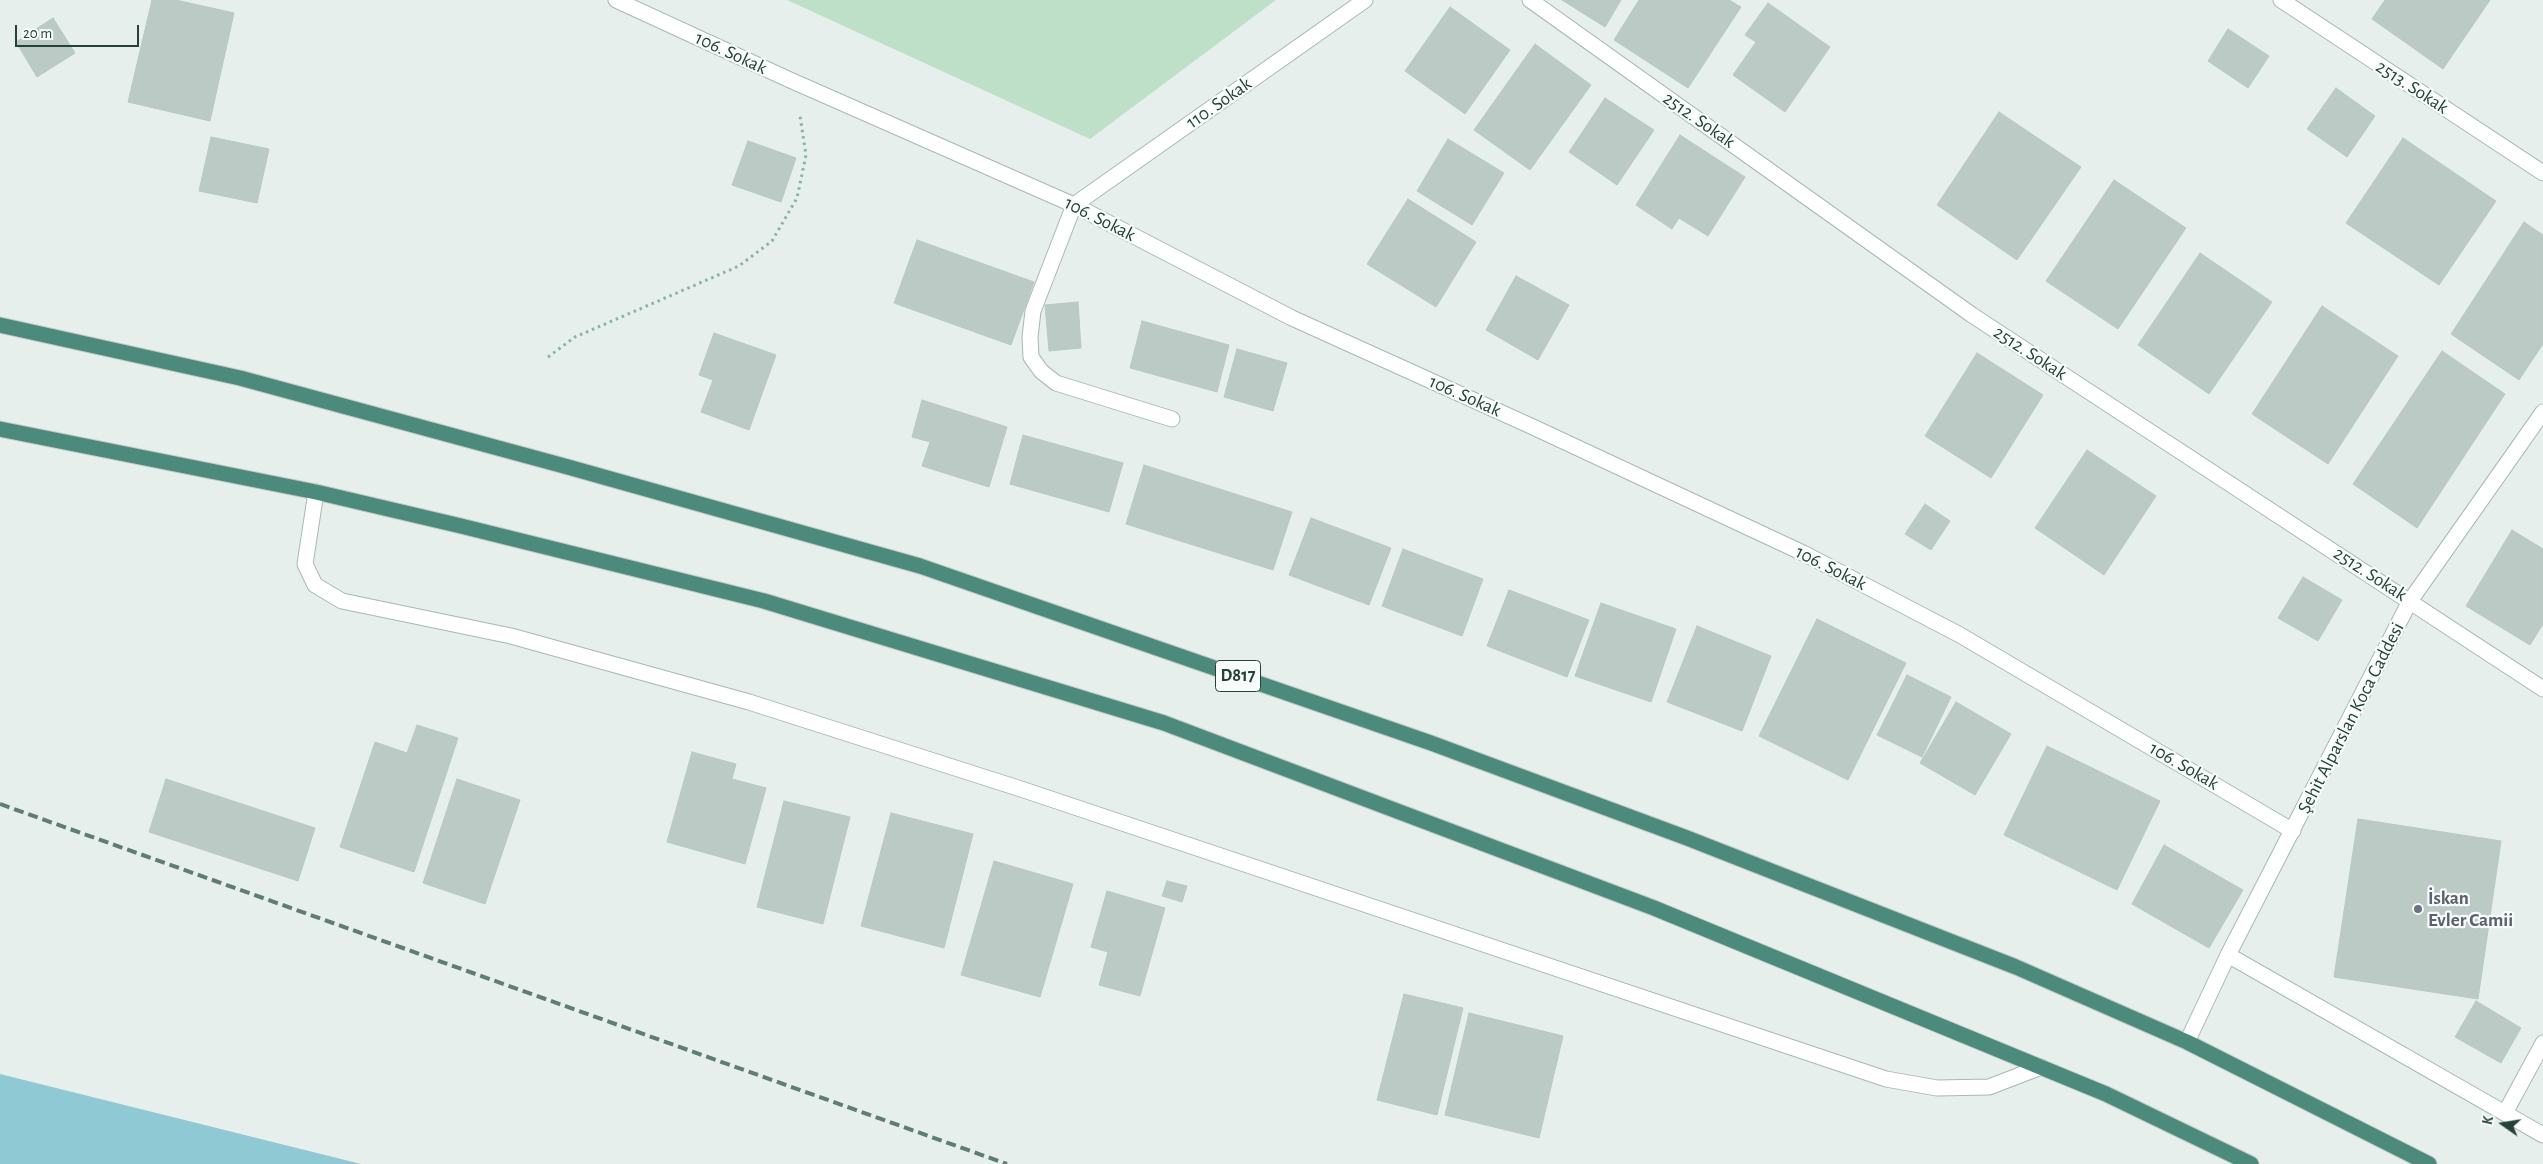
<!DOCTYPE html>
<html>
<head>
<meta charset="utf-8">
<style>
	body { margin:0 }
	#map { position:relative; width:2543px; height:1164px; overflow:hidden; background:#e6efeb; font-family:"Alegreya Sans",sans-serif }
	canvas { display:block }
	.north { position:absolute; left:2478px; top:1099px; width:50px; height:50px; -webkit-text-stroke:4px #f7fbf9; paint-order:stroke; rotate:283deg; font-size:14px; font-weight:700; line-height:20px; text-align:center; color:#24423a }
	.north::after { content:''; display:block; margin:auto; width:18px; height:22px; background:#24423a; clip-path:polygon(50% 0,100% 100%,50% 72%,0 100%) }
	.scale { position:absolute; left:15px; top:25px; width:124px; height:22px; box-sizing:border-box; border:2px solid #24423a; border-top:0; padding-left:6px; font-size:15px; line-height:18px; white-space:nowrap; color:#24423a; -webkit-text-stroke:4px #f7fbf9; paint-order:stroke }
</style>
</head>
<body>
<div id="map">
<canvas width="2543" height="1164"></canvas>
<div class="north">K</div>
<div class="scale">20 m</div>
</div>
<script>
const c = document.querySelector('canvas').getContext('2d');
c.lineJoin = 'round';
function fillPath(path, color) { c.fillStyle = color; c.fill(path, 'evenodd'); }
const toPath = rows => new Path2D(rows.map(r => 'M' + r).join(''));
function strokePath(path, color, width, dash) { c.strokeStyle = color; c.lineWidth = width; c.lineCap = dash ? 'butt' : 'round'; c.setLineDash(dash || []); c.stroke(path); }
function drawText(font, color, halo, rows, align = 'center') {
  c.font = font + ' "Alegreya Sans",sans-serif'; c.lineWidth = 4.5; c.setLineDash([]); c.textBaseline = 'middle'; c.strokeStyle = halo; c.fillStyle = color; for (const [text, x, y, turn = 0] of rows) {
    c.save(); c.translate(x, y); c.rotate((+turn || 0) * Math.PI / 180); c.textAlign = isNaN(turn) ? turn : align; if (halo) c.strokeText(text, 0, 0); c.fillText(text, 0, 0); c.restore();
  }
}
fillPath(toPath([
	[787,0,1276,0,1090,139]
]), '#bfe0c8');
fillPath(toPath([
	[0,1074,361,1164,0,1164]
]), '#8ec9d4');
const building = toPath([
	[152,0,176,0,234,13,210,121,128,102,152,0],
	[1562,0,1621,0,1605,27,1562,0],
	[1639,0,1729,0,1741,7,1688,88,1614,40,1639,0],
	[2385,0,2490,0,2443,69,2372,19,2385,0],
	[1768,3,1830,47,1785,112,1733,75,1756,42,1745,35,1768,3],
	[1450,7,1510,50,1465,114,1405,71,1450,7],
	[53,18,75,53,37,77,16,42,53,18],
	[2228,29,2269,56,2248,88,2208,61,2228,29],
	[1535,44,1591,85,1530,170,1474,130,1535,44],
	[2336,88,2375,116,2347,157,2307,129,2336,88],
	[1605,98,1654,130,1617,185,1569,152,1605,98],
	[1999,112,2081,167,2017,260,1937,205,1999,112],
	[1680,135,1745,177,1708,236,1679,218,1672,229,1636,205,1680,135],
	[211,137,269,149,257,203,199,191,211,137],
	[2403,138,2496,201,2439,285,2346,223,2403,138],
	[1448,139,1504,173,1472,225,1417,191,1448,139],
	[748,141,796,158,781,202,732,185,748,141],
	[2114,180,2186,228,2118,329,2046,281,2114,180],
	[1408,199,1476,242,1436,307,1367,264,1408,199],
	[2524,222,2543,235,2543,344,2519,380,2451,334,2524,222],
	[917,240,1034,282,1011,345,894,303,917,240],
	[2200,253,2272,302,2209,394,2138,345,2200,253],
	[1516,276,1569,305,1538,360,1486,330,1516,276],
	[1078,302,1081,348,1049,351,1045,305,1078,302],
	[2322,306,2398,356,2328,464,2252,414,2322,306],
	[1142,321,1229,345,1217,392,1130,368,1142,321],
	[714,333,776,355,749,430,701,412,713,380,699,375,714,333],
	[1237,349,1287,363,1273,411,1224,397,1237,349],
	[2442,351,2505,394,2417,528,2353,484,2442,351],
	[1977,353,2043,395,1991,478,1925,436,1977,353],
	[922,400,1007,427,989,487,922,466,930,442,912,437,922,400],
	[1023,435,1123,463,1109,512,1010,484,1023,435],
	[2087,450,2156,496,2104,575,2035,528,2087,450],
	[1144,465,1292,512,1273,570,1126,524,1144,465],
	[1925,504,1950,521,1931,550,1905,534,1925,504],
	[1311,518,1391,548,1369,605,1289,575,1311,518],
	[2512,530,2543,549,2543,624,2530,645,2466,606,2512,530],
	[1403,549,1483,579,1462,636,1382,606,1403,549],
	[2303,577,2342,600,2318,641,2278,618,2303,577],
	[1509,590,1589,620,1567,677,1487,646,1509,590],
	[1601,603,1676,629,1651,702,1575,676,1601,603],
	[1817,619,1906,663,1848,780,1759,736,1817,619],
	[1697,626,1771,656,1742,731,1667,702,1697,626],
	[1907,675,1951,697,1922,757,1877,735,1907,675],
	[1956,702,2011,734,1975,795,1920,763,1956,702],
	[417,725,458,738,414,872,340,847,375,742,407,753,417,725],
	[2047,746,2160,801,2117,890,2004,835,2047,746],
	[692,752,736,764,732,779,766,788,745,864,667,842,692,752],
	[166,779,315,828,298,881,149,832,166,779],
	[457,779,520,800,485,904,423,883,457,779],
	[784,801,850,817,823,924,757,907,784,801],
	[891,813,973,834,944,948,861,926,891,813],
	[2358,819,2501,841,2478,999,2334,977,2358,819],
	[2164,845,2243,890,2209,948,2132,904,2164,845],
	[994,861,1073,884,1040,997,961,975,994,861],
	[1167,881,1187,886,1182,902,1162,896,1167,881],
	[1107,891,1165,908,1140,996,1099,985,1108,952,1091,947,1107,891],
	[1404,994,1463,1008,1437,1115,1377,1100,1404,994],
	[2476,1001,2521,1028,2501,1063,2455,1037,2476,1001],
	[1469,1013,1563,1036,1539,1138,1445,1115,1469,1013]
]);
fillPath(building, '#bbcac4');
strokePath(building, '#b8c9c2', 1);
const minor = toPath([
	[616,0,790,80,1074,205,1292,318,1533,427,1803,553,1960,635,2293,831],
	[1530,0,1972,315,2543,689],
	[2281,0,2543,173],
	[1172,419,1056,383,1041,371,1031,357,1030,337,1033,311,1074,205,1365,0],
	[316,492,305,564,315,585,342,601,511,636,749,702,1021,789,1886,1079,1937,1088,1989,1087,2041,1067],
	[2228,955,2543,1135],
	[2187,1042,2228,955,2410,601,2543,412],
	[2505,1113,2543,1043]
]);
const trunk = toPath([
	[0,325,240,378,568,467,920,566,1431,743,1687,838,2016,967,2187,1042,2429,1164],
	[0,429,316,492,461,526,764,601,1164,723,1654,908,2106,1094,2251,1164]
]);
strokePath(minor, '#a8b8b2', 17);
strokePath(trunk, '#c2cac8', 17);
strokePath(toPath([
	[548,357,575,337,739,266,772,241,797,198,806,155,800,116]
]), '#86b3a5', 3, [2.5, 4]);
strokePath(minor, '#fff', 15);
strokePath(trunk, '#4c8a7c', 15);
strokePath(toPath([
	[0,804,1007,1164]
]), '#5f7d75', 4, [10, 5]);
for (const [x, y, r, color] of [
	[2418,909,5,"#6b7280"]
]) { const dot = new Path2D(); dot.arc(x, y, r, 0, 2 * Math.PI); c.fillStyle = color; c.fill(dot); strokePath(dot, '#f7fbf9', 2); }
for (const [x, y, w] of [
	[1238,676,45]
]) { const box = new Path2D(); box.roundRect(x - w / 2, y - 15.5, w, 31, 4); c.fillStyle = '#f7fbf9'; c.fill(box); strokePath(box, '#24423a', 1); }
drawText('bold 18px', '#24423a', null, [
	["D817",1238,676]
]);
drawText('19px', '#24423a', '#f7fbf9', [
	["106. Sokak",731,53,25],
	["2513. Sokak",2412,87,33],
	["110. Sokak",1219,103,-35],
	["2512. Sokak",1699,120,35],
	["106. Sokak",1100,219,27],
	["2512. Sokak",2030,353,33],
	["106. Sokak",1465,396,24],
	["106. Sokak",1831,568,27],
	["2512. Sokak",2370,574,33],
	["Şehit Alparslan Koca Caddesi",2351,718,-63],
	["106. Sokak",2184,766,30]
]);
drawText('bold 19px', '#5b616d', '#f7fbf9', [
	["İskan",2428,898],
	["Evler Camii",2428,920]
], 'left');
</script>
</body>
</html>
